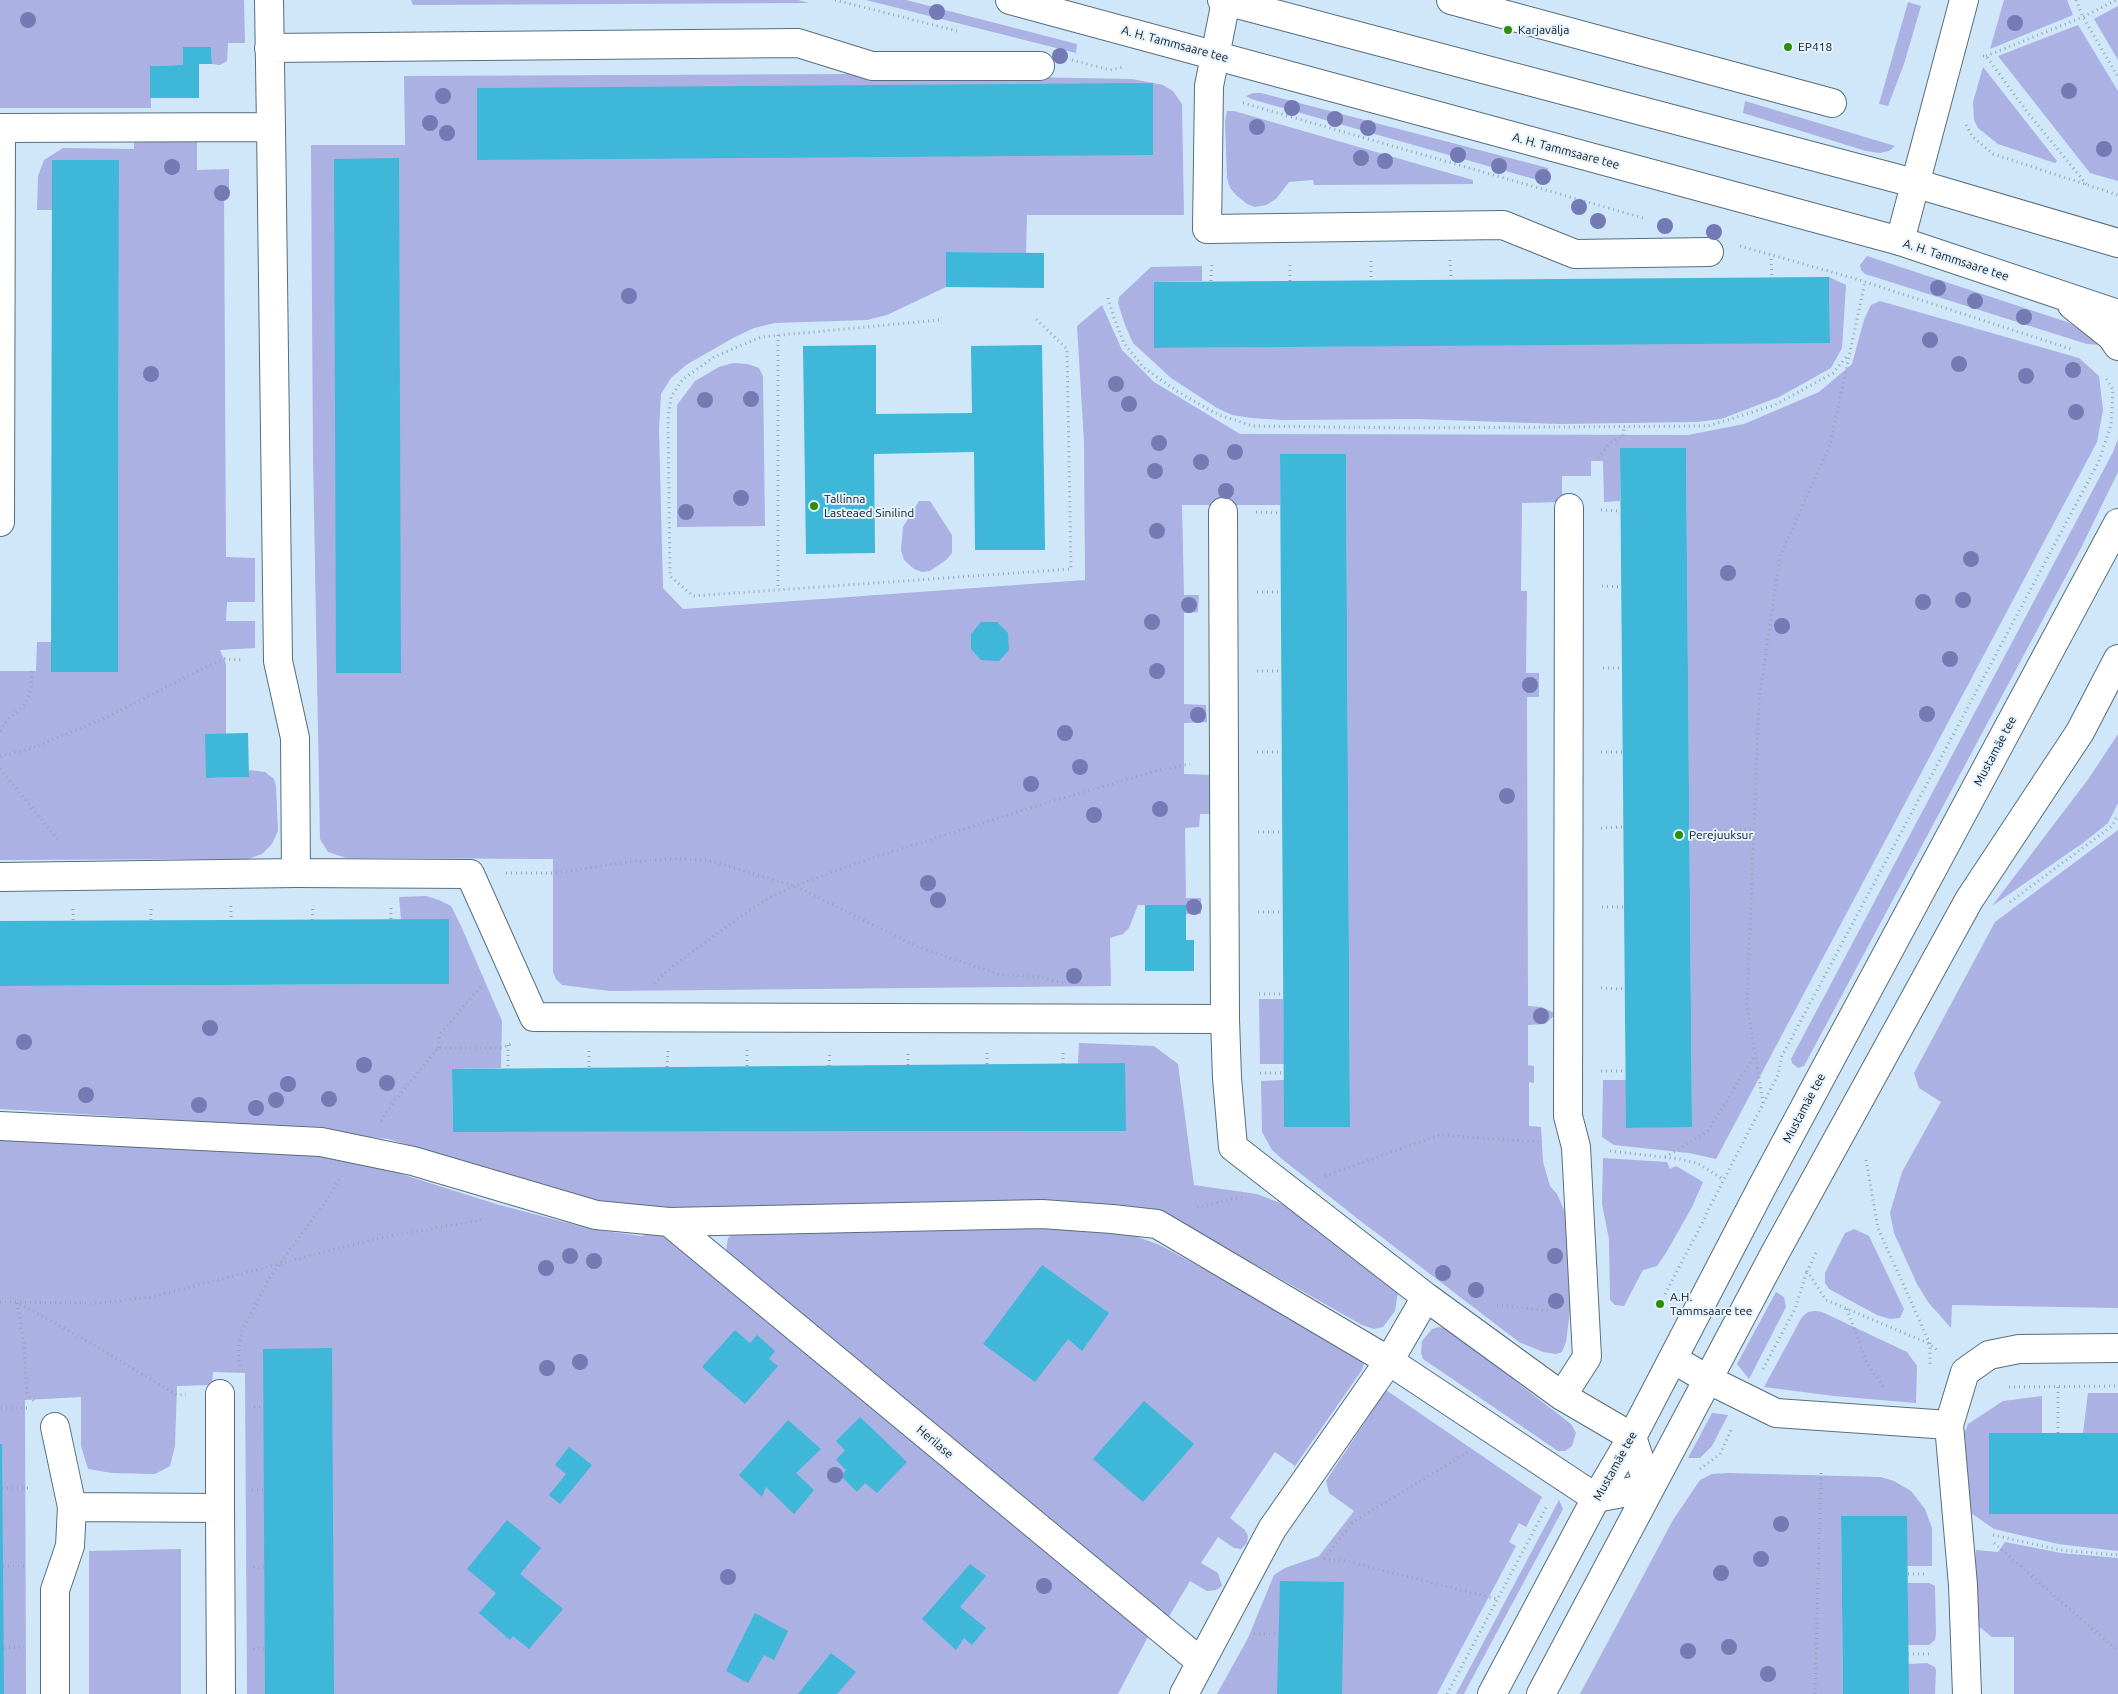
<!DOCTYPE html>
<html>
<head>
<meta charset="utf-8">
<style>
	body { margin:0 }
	canvas { display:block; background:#cfe7f9 }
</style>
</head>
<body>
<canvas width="2118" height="1694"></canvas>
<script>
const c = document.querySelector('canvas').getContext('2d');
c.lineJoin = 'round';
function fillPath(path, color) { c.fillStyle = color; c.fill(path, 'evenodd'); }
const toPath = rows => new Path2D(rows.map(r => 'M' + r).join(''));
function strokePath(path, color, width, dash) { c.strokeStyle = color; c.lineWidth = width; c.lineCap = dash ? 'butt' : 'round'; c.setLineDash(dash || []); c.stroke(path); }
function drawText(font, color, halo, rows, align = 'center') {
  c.font = font + ' Ubuntu,sans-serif'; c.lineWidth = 4; c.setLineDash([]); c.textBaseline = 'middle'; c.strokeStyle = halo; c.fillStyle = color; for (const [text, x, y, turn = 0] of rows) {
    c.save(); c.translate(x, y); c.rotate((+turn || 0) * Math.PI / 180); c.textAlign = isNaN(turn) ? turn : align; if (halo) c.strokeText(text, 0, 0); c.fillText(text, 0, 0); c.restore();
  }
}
fillPath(toPath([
	[0,0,244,0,245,43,228,43,227,61,220,65,212,64,211,47,183,47,183,65,150,66,151,108,0,108],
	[411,0,798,0,809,3,413,5],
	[866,0,906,0,1077,44,1076,53],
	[2004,0,2067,0,2073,15,1990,49],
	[1908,2,1921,6,1904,64,1888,106,1879,104],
	[2118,6,2118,60,2094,19],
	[2078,25,2118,91,2118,181,2090,173,1998,56],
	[1983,67,2057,161,2055,163,1998,144,1978,128,1974,120,1973,102],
	[858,74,1132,79,1163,85,1173,91,1182,104,1184,215,1027,215,1026,253,946,252,946,287,887,315,867,320,775,323,754,328,733,338,686,365,671,378,661,394,659,429,663,588,683,609,1085,580,1084,442,1077,326,1102,305,1122,350,1154,382,1240,434,1688,435,1744,424,1819,392,1852,364,1864,320,1871,305,1880,301,2079,358,2099,376,2103,410,2097,442,1716,1159,1689,1153,1614,1145,1602,1137,1603,1080,1626,1080,1626,1128,1692,1126,1686,448,1620,448,1620,501,1604,502,1603,461,1591,461,1591,476,1562,476,1562,502,1522,503,1521,591,1527,591,1526,673,1539,673,1539,697,1527,697,1528,1006,1542,1007,1556,1014,1545,1024,1528,1025,1528,1065,1534,1066,1534,1083,1529,1082,1529,1126,1541,1127,1543,1162,1550,1186,1557,1194,1568,1219,1571,1303,1566,1342,1562,1352,1556,1354,1543,1352,1519,1342,1358,1219,1282,1159,1272,1150,1262,1132,1261,1081,1284,1080,1285,1127,1350,1126,1346,454,1280,454,1280,505,1182,505,1184,595,1199,595,1198,612,1184,613,1184,704,1206,705,1207,722,1184,723,1184,774,1214,775,1213,814,1200,814,1199,827,1185,828,1186,898,1201,898,1201,914,1186,914,1186,905,1138,905,1129,928,1123,934,1110,938,1111,986,610,991,562,985,556,979,553,972,553,859,346,858,328,852,320,839,313,457,311,145,405,145,404,76],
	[1253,93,1261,93,1548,168,1548,183,1251,99,1246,96],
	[1745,101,1895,146,1889,151,1880,153,1866,151,1743,113],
	[1227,111,1234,111,1473,180,1473,184,1314,185,1313,180,1289,182,1276,199,1266,205,1255,207,1247,204,1236,195,1230,188,1227,178,1225,121],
	[134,141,197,141,197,170,229,169,229,195,224,196,226,557,255,558,255,602,227,602,226,621,255,621,255,648,220,650,226,664,226,734,206,778,249,777,249,770,265,772,274,779,276,786,278,831,272,844,262,854,248,859,0,860,0,671,36,671,37,642,51,642,114,672,118,668,119,161,52,210,37,210,38,176,44,160,63,148,134,149],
	[1867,256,2067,322,2085,331,2100,345,2087,344,1865,274,1861,270,1860,265],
	[1202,266,1202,281,1154,282,1154,348,1830,342,1829,277,1846,285,1842,348,1831,368,1779,397,1721,419,1697,422,1559,424,1418,419,1283,420,1251,418,1232,415,1217,408,1171,378,1133,343,1125,325,1118,303,1119,297,1151,267],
	[733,363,748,364,759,368,763,376,765,526,677,527,677,405,695,381,719,367],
	[2118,439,2118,472,2080,550,1804,1066,1798,1068,1792,1063,1791,1059,2113,452],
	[919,501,930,501,952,535,952,553,946,560,930,571,922,572,914,569,904,560,901,550,903,527],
	[2118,734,2118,803,2108,823,2083,843,1992,906,2089,778],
	[2118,830,2118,1308,1952,1305,1951,1328,1928,1302,1917,1284,1894,1233,1890,1213,1902,1172,1941,1102,1919,1088,1914,1073,1995,922],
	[426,896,439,900,451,906,461,926,502,1021,501,1068,452,1069,453,1132,1125,1131,1125,1063,1078,1064,1079,1043,1154,1046,1178,1064,1194,1185,1257,1194,1280,1203,1303,1216,1398,1292,1395,1311,1383,1327,1374,1329,1362,1325,1175,1219,684,1212,617,1207,388,1139,258,1125,0,1109,0,986,449,984,449,919,401,920,399,897],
	[1259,999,1283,999,1284,1064,1260,1064],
	[0,1140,327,1156,398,1173,496,1204,591,1229,641,1236,662,1231,1151,1631,1118,1694,247,1694,245,1373,213,1372,212,1385,177,1386,175,1446,170,1466,155,1474,112,1473,88,1469,81,1446,81,1397,25,1400,26,1694,0,1694],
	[1603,1158,1667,1162,1670,1169,1676,1166,1703,1182,1692,1207,1666,1253,1657,1266,1643,1270,1624,1306,1615,1305,1610,1300,1609,1239,1602,1204],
	[1046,1227,1129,1234,1160,1245,1360,1355,1364,1363,1362,1370,1295,1466,1275,1452,1230,1518,1245,1530,1248,1536,1247,1543,1241,1549,1234,1548,1218,1537,1201,1563,1218,1573,1222,1586,1216,1590,1207,1591,1190,1581,1168,1618,726,1251,728,1238,736,1231],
	[1854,1229,1869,1236,1904,1309,1900,1318,1890,1319,1877,1315,1829,1289,1825,1283,1825,1273,1845,1233],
	[1776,1292,1784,1297,1786,1307,1749,1379,1737,1364],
	[1815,1311,1822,1312,1907,1352,1917,1366,1916,1403,1834,1396,1764,1387,1802,1317,1808,1312],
	[1439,1327,1448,1329,1571,1424,1576,1433,1572,1446,1565,1451,1558,1451,1423,1359,1421,1353,1422,1341,1432,1329],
	[1386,1390,1542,1497,1526,1527,1519,1523,1509,1542,1516,1546,1437,1694,1217,1694,1248,1638,1274,1575,1285,1568,1319,1556,1354,1511,1329,1493,1326,1481],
	[2088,1393,2118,1393,2118,1433,2083,1433],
	[2042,1396,2042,1433,1989,1433,1989,1514,2118,1514,2118,1551,2058,1544,1994,1529,1971,1513,1963,1451,1963,1437,1968,1424,2003,1401],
	[1712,1413,1728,1415,1712,1446,1700,1458,1688,1458],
	[1728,1473,1881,1477,1894,1481,1911,1491,1925,1509,1932,1528,1932,1566,1908,1566,1841,1516,1843,1694,1580,1694,1673,1520,1700,1480,1712,1474],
	[1559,1500,1563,1509,1467,1688,1464,1694,1456,1694],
	[2005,1542,2061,1553,2118,1558,2118,1694,2014,1694,2014,1637,1992,1637,1977,1625,1974,1576,1976,1550,1998,1552],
	[181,1549,181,1694,89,1694,89,1551],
	[1908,1583,1929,1583,1935,1586,1936,1634,1935,1640,1929,1645,1908,1645],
	[1927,1663,1935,1667,1936,1670,1935,1694,1909,1694,1908,1664]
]), '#abb1e2');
fillPath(toPath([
	[183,47,211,47,212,64,199,64,199,98,150,98,150,66,183,65],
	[1153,83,1153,155,477,160,477,88],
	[399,158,401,673,336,673,334,159],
	[52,160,119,160,118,672,51,672],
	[946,252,1044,253,1044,288,946,287],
	[1829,277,1830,343,1154,348,1154,282],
	[876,345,876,414,972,413,971,346,1042,345,1045,550,975,550,974,452,874,454,875,553,806,554,803,346],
	[1620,448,1686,448,1692,1127,1626,1128],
	[1280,454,1346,454,1350,1127,1284,1127],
	[981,622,997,622,1008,633,1009,650,999,661,981,660,971,649,971,634],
	[248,733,249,777,206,778,205,734],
	[1145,905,1186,905,1186,940,1194,940,1194,971,1145,971],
	[449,919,449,984,0,986,0,921],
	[1125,1063,1126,1131,453,1132,452,1069],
	[1042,1265,1109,1313,1082,1351,1068,1339,1035,1382,983,1344],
	[735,1330,750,1343,757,1335,775,1351,769,1359,778,1366,745,1404,702,1367],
	[332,1348,334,1694,265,1694,263,1349],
	[1144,1401,1194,1444,1143,1502,1093,1459],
	[860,1417,907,1462,877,1493,865,1483,857,1492,841,1476,846,1470,836,1460,845,1450,836,1441],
	[788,1420,821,1449,796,1473,814,1490,794,1514,766,1487,762,1497,739,1475],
	[1989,1433,2118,1433,2118,1514,1989,1514],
	[0,1444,2,1444,4,1694,0,1694],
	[569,1447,592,1465,560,1504,549,1495,566,1474,555,1465],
	[1841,1516,1907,1516,1909,1694,1843,1694],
	[507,1520,541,1548,520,1574,563,1609,529,1649,513,1636,510,1640,479,1613,496,1593,467,1569],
	[970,1564,986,1576,960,1607,986,1628,972,1645,964,1638,956,1650,922,1619],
	[1280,1581,1344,1582,1342,1694,1277,1694],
	[755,1613,788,1631,774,1660,764,1655,748,1683,726,1671],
	[831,1653,856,1672,837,1694,798,1694]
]), '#3eb7d8');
const minor = toPath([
	[1451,0,1832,103],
	[1226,1,1209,86,1207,229,1503,225,1575,254,1709,252],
	[269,48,798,43,872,66,1040,66],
	[271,127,278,661,295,738,296,873],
	[1900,241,1964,0],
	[0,522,1,128,271,127,269,0],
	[0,877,296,873,470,874,534,1017,1225,1019],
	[0,1126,321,1142,413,1161,596,1215,669,1222,1042,1214,1112,1219,1157,1224,1389,1361,1596,1498,1649,1488,1632,1437,1562,1396,1426,1297,1233,1147,1227,1078,1225,1019,1223,512],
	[669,1222,1201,1662],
	[1673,1359,1707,1379,1776,1413,1949,1425,1963,1585,1967,1694],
	[220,1394,220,1508],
	[1562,1396,1587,1357,1576,1147,1568,1116,1569,508],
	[1949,1425,1965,1372,1989,1355,2019,1349,2118,1348],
	[55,1427,72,1507],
	[55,1694,55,1590,70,1546,72,1507,220,1508,221,1694],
	[1184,1694,1272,1529,1389,1361,1426,1297]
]);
const major = toPath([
	[1010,0,1900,241,2118,314],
	[1222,0,1914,183,2118,243],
	[2072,305,2111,336,2118,346],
	[1492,1694,1596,1498,1632,1437,1762,1187,2118,523],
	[1541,1694,1775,1253,1969,900,2080,732,2118,659]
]);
strokePath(minor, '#586e7d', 30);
strokePath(major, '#586e7d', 30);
strokePath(toPath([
	[835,0,957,31],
	[2076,0,2083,17,2118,77],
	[1983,56,1986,56,2028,113,2087,185],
	[1986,56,2083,17,2116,0],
	[1072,60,1110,70,1124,67],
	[1243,103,1643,218],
	[1966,125,1973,137,1993,154,2118,195],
	[1740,246,1853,278,2071,349],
	[1771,259,1772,278],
	[1450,260,1451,279],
	[1371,261,1371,280],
	[1211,281,1212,262],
	[1290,281,1290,261],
	[1108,298,1114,318,1124,343,1143,367,1178,392,1219,415,1253,426,1409,428,1708,426,1775,405,1833,373,1847,356],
	[939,320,761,337,714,357,682,380,671,397,668,419,670,576,693,596,1071,569,1067,349,1035,318],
	[778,335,778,590],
	[1598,458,1610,443,1623,437,1624,427],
	[1601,510,1620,511],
	[1256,512,1280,513],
	[1602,586,1622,587],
	[1257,592,1281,592],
	[1603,668,1622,668],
	[1257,671,1282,671],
	[0,731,9,718,25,704,31,689,32,670],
	[1257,752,1282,752],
	[1601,752,1623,752],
	[0,756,30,749,103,719,206,667,225,659,244,660],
	[0,769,60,842],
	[1601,828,1623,827],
	[1258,832,1282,832],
	[1690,832,1754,829],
	[506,873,554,873,628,862,670,859,707,860,795,886,918,947,998,974,1039,977,1063,983],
	[2010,902,2112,826,2118,815],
	[231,906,231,920],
	[1602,907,1624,907],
	[391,908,391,920],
	[73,909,73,921],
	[1258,912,1283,912],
	[151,920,151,908],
	[312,920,313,905],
	[654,983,673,966,750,910,771,897,795,886,857,863,1043,804,1159,770,1190,764],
	[1601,988,1625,989],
	[1259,994,1283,994],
	[508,1045,508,1068],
	[438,1048,440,1034,483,984],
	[747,1050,747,1066],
	[589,1051,589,1068],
	[987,1053,987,1065],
	[1063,1064,1063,1052],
	[908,1065,908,1051],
	[829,1066,830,1051],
	[667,1067,668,1050],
	[1601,1071,1626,1071],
	[1260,1073,1284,1073],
	[1763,1103,1747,1004,1759,700,1780,556,1830,445,1865,282],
	[381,1121,393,1103,438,1048,502,1048,512,1043],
	[1610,1151,1679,1159,1697,1163,1723,1179],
	[1665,1157,1707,1132,1755,1055],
	[1866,1160,1878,1228,1930,1344,1930,1366],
	[1325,1176,1439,1135,1539,1142],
	[1197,1207,1242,1197],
	[1706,1214,1778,1075,1782,1056,2099,461,2111,425,2113,390,2106,378],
	[1816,1253,1807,1271,1826,1300,1930,1344,1939,1352],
	[1665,1294,1707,1214],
	[0,1302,99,1303,152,1297,379,1238,486,1219],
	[17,1303,24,1344,27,1393,34,1401],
	[20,1304,92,1344,177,1395,186,1395],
	[1497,1305,1551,1311],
	[1847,1309,1866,1361,1883,1387],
	[239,1366,239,1350,242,1331,270,1277,329,1197,339,1179],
	[1763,1369,1795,1309,1807,1271],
	[2009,1387,2118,1386],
	[2058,1387,2058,1433],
	[254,1407,264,1407],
	[1,1408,27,1408],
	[1700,1469,1720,1454,1732,1428],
	[2,1488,28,1488],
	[252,1490,264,1490],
	[1993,1535,2060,1550,2118,1555],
	[1994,1543,2118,1651],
	[1324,1559,1353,1522,1468,1452],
	[1324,1559,1346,1561,1497,1599],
	[3,1566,27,1566],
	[253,1567,265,1567],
	[1908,1574,1928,1574],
	[1254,1634,1279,1634],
	[4,1648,23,1647],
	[253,1649,265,1649],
	[1908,1654,1931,1654],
	[1447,1694,1547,1506],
	[1815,1694,1821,1472]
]), '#93a6b4', 3, [1, 4]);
strokePath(minor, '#fff', 28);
strokePath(major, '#fff', 28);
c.fillStyle = '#747ab3';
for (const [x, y] of [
	[937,12],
	[28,20],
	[2015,23],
	[1060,56],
	[2069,91],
	[443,96],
	[1292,108],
	[1335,119],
	[430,123],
	[1257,127],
	[1368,128],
	[447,133],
	[2104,149],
	[1458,155],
	[1361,158],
	[1385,161],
	[1499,166],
	[172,167],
	[1543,177],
	[222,193],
	[1579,207],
	[1598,221],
	[1665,226],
	[1714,232],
	[1938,288],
	[629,296],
	[1975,301],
	[2024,317],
	[1930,340],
	[1959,364],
	[2073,370],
	[151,374],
	[2026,376],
	[1116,384],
	[751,399],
	[705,400],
	[1129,404],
	[2076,412],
	[1159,443],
	[1235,452],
	[1201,462],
	[1155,471],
	[1226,491],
	[741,498],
	[686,512],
	[1157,531],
	[1971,559],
	[1728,573],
	[1963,600],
	[1923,602],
	[1189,605],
	[1152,622],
	[1782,626],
	[1950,659],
	[1157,671],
	[1530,685],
	[1927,714],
	[1198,715],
	[1065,733],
	[1080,767],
	[1031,784],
	[1507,796],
	[1160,809],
	[1094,815],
	[928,883],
	[938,900],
	[1194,907],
	[1074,976],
	[1541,1016],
	[210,1028],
	[24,1042],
	[364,1065],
	[387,1083],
	[288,1084],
	[86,1095],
	[329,1099],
	[276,1100],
	[199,1105],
	[256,1108],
	[570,1256],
	[1555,1256],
	[594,1261],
	[546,1268],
	[1443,1273],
	[1476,1290],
	[1556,1301],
	[580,1362],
	[547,1368],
	[835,1475],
	[1781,1524],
	[1761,1559],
	[1721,1573],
	[728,1577],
	[1044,1586],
	[1729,1647],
	[1688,1651],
	[1768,1674]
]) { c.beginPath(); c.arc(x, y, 8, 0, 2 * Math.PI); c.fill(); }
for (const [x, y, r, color] of [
	[1508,30,5,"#2e8f06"],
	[1788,47,5,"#2e8f06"],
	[814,506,5,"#2e8f06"],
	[1679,835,5,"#2e8f06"],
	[1660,1304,5,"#2e8f06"]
]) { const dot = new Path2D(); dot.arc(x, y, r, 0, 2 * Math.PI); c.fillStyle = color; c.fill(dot); strokePath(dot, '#e5f3fe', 2); }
drawText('12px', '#111a20', '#e5f3fe', [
	["Karjavälja",1518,30],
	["EP418",1798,47],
	["Tallinna",824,499],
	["Lasteaed Sinilind",824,513],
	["Perejuuksur",1689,835],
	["A.H.",1670,1297],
	["Tammsaare tee",1670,1311]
], 'left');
drawText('12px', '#111a20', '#e5f3fe', [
	["A. H. Tammsaare tee",1175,44,15],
	["A. H. Tammsaare tee",1566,151,15],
	["A. H. Tammsaare tee",1956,260,18],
	["Mustamäe tee",1995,751,-62],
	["Mustamäe tee",1804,1108,-62],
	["Herilase",935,1442,40],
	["Mustamäe tee",1615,1466,-61]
]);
</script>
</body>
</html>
